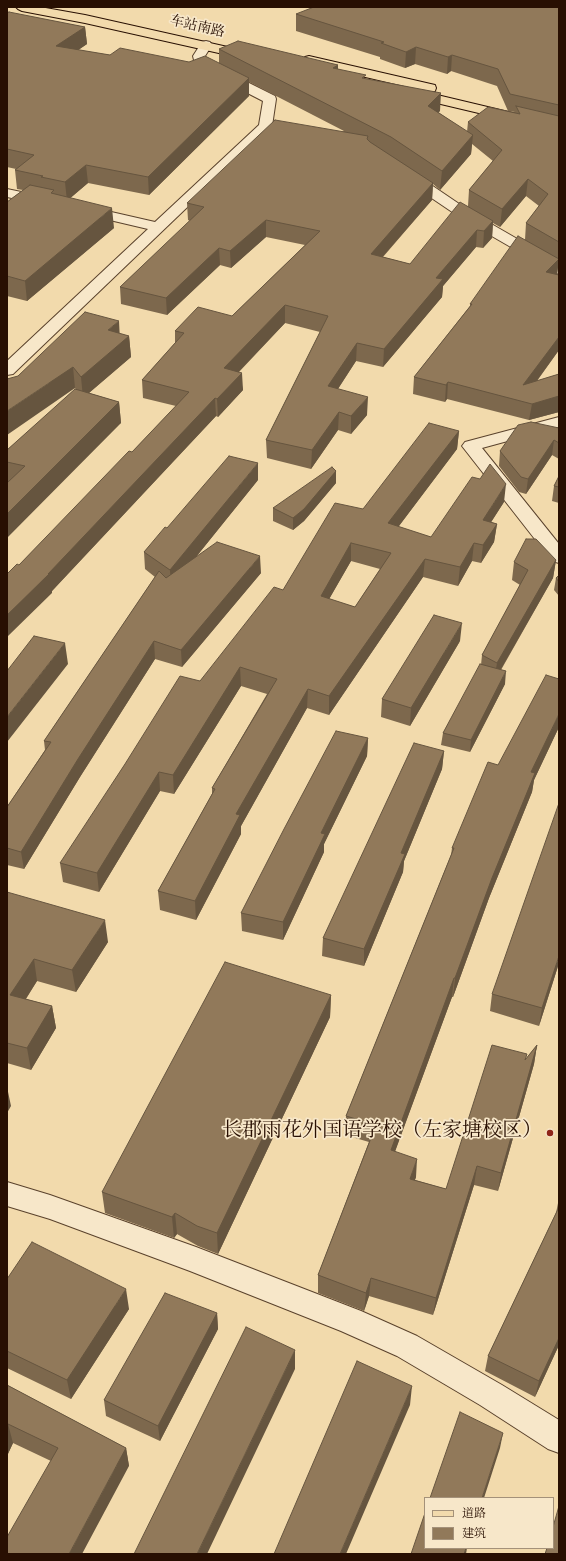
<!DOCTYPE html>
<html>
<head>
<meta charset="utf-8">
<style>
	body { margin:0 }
	#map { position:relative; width:566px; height:1561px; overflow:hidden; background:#f2daac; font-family:"Sorts Mill Goudy","Noto Serif SC",serif }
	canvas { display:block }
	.frame { position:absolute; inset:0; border:8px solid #280f02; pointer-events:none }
	.legend { position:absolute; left:424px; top:1497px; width:130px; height:52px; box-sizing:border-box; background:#f7e7c9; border:1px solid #a49179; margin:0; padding:5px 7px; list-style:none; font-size:12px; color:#280f02 }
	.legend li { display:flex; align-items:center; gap:8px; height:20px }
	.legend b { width:20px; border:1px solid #a49179 }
</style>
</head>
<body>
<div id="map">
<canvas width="566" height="1561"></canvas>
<div class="frame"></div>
<ul class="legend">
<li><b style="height:5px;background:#f2daac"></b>道路</li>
<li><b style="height:11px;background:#91795a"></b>建筑</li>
</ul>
</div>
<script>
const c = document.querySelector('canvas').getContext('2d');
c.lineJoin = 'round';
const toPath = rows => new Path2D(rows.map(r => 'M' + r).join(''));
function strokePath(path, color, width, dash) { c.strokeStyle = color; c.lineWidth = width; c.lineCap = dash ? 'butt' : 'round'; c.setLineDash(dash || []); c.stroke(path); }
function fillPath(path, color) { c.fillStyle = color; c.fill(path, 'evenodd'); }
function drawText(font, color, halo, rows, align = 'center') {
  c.font = font + ' "Sorts Mill Goudy","Noto Serif SC",serif'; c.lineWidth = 3.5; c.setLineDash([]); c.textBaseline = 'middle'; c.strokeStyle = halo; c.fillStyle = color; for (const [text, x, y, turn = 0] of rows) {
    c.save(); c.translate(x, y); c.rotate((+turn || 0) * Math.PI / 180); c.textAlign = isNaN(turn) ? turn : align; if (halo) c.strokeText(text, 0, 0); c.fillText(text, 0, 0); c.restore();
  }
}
const minor = toPath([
	[206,41,210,42,212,45,205,56,207,62,275,96,276,99,272,126,13,374,7,375,7,361,148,229,80,213,78,210,80,207,85,206,155,222,259,125,263,101,197,67,195,64,193,56,202,42,206,41],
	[407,171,412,172,474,214,559,263,559,274,554,272,464,220,402,178,400,175,402,172,407,171],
	[7,189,50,198,52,201,50,204,45,205,7,197,7,189],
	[559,417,559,427,482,448,559,544,559,563,552,561,462,446,465,442,559,417],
	[7,1182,50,1195,196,1247,361,1311,417,1336,502,1385,559,1420,559,1453,548,1449,480,1405,397,1356,341,1331,190,1271,50,1219,7,1206,7,1182]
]);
const major = toPath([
	[16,7,40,7,85,15,250,52,254,53,256,56,254,59,250,60,85,23,22,11,18,9,16,7],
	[309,56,435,85,436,88,435,91,430,92,305,63,303,60,305,57,309,56],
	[412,89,559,124,559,132,407,96,406,93,407,90,412,89]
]);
strokePath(minor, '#5a422c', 2);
strokePath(major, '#280f02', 2);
fillPath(minor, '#f7e7c9');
fillPath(major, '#f2daac');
fillPath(toPath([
	[559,7,559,261,557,274,559,275,559,350,537,381,559,374,559,412,529,420,447,399,445,402,413,394,414,377,470,306,470,304,525,240,526,223,539,206,526,196,500,227,493,223,492,238,483,248,476,247,443,286,442,297,383,367,356,361,338,389,367,415,351,434,338,430,311,469,267,458,266,440,320,332,285,323,239,372,243,390,218,417,216,416,52,591,52,593,19,565,132,452,176,406,143,398,142,380,175,343,175,331,232,316,305,245,266,237,231,268,220,265,167,315,121,304,120,287,190,221,188,220,187,203,344,131,249,82,249,96,149,195,88,183,70,198,114,228,27,301,7,296,7,202,23,190,17,189,15,170,16,169,7,167,7,13,85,27,87,44,78,50,110,55,189,62,219,63,219,49,338,65,338,69,365,79,440,111,438,112,467,132,468,122,515,113,515,112,508,111,497,86,451,71,447,74,415,64,405,68,380,59,380,57,296,31,296,14],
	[472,144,493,161,469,190,468,206,410,264,383,257,432,200,433,184,440,190,471,154],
	[120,334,129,336,131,357,89,393,119,402,121,423,8,482,7,482,7,450,76,389,75,388,18,376],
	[559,428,559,459,552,455,526,494,519,492,499,466,500,451],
	[459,431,457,449,398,527,431,537,504,502,491,522,497,524,494,542,481,563,472,561,458,586,423,577,329,715,307,708,241,826,241,834,196,920,160,910,158,891,212,794,212,788,267,694,241,686,174,794,160,791,99,892,63,882,60,863,200,681,283,590,363,509],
	[351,561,380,569,355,607,329,599],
	[336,471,336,483,304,521,293,530,273,521,273,508],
	[559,476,559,503,552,501,554,486],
	[258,480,196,557,261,573,182,667,155,659,80,777,24,869,7,865,7,807,45,750,44,741,155,577,145,569,144,552,167,528],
	[556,560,553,578,501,670,505,684,470,752,441,745,443,733,481,665,482,655,520,585,512,580,514,562],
	[559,575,559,596,554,590,556,578],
	[460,641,410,726,381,717,382,699],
	[559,727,534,780,532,792,489,898,453,997,452,997,395,1151,416,1177,415,1180,446,1189,526,1059,537,1045,534,1064,498,1191,474,1185,433,1315,369,1296,364,1311,318,1293,318,1275,369,1142,345,1135,346,1116,451,855,452,848,498,765],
	[368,738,367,756,324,844,324,852,283,940,242,931,241,913],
	[444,751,442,769,404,861,403,872,364,966,322,956,323,938],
	[7,892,108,942,76,992,37,981,26,999,52,1006,56,1028,31,1070,7,1063],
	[559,963,539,1026,490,1011,492,994],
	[331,995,330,1017,218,1254,198,1246,177,1234,174,1238,105,1213,102,1192],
	[559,1198,559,1345,535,1397,485,1371,488,1356,556,1213],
	[7,1279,129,1309,71,1399,7,1368],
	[217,1313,218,1329,160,1441,106,1416,104,1400],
	[7,1385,126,1448,129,1466,51,1461,13,1443,7,1456]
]), '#7d684d');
fillPath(toPath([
	[85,27,87,44,58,64,56,46],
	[416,47,415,64,405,68,406,52],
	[452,55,451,71,447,74,448,57],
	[338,65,338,82,333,68],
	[249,78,249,96,149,195,148,177],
	[441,93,440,111,427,124,428,106],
	[473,135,471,154,440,190,442,171],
	[86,165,88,183,67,201,65,182],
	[528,179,526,196,500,227,502,209],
	[433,183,432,200,370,271,371,254],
	[112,208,114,228,27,301,25,281],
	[266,220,266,237,231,268,230,251],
	[493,221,492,238,483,248,484,231],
	[477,230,476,247,443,286,442,297,383,367,384,349,436,278],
	[219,248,220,265,167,315,166,298],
	[559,259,557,275,546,272],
	[285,305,285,323,225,386,224,368],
	[119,321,120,341,108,330],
	[129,336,131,357,83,398,81,377],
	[559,337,559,350,522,401,523,385],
	[357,343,356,361,328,404,328,386],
	[73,367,75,388,7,435,7,411],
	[242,373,243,390,218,417,217,399],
	[448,382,447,399,445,402,446,385],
	[559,396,559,412,529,420,532,404],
	[368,397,367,415,351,434,351,416],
	[215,398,216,416,52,591,52,593,7,637,7,615,48,574],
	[119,402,121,423,7,538,7,514],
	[339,412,338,430,311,469,312,450],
	[459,431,457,449,387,542,388,523],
	[554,440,552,455,526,494,528,479],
	[258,463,258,480,171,588,170,570],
	[336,471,336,483,304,521,293,530,293,518],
	[506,484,504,502,481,538,483,520],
	[497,524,494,542,481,563,483,545],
	[351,543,351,561,320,615,321,596],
	[474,543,472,561,458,586,460,567],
	[260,556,261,573,182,667,181,650],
	[425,559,423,577,329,715,329,696],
	[556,560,553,578,494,681,497,663],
	[462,623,460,641,410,726,411,708],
	[154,641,155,659,80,777,24,869,21,852,78,759],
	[65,643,68,664,7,742,7,717],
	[240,667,241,686,174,794,173,775],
	[506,671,505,684,470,752,471,740],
	[308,689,307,708,241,826,241,834,196,920,195,901,236,814],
	[559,714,559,727,534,780,532,792,489,898,453,997,455,978,531,772],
	[368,738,367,756,324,844,324,852,283,940,283,922,321,833],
	[444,751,442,769,404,861,403,872,364,966,364,949,401,853],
	[159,772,160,791,99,892,97,873],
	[105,920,108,942,76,992,72,970],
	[559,956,559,963,539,1026,542,1008],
	[34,959,37,981,14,1017,10,995],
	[454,978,452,997,389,1168,391,1150],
	[331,995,330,1017,218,1254,217,1233],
	[52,1006,56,1028,31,1070,27,1048],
	[537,1045,534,1064,498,1191,501,1173],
	[7,1087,11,1106,7,1113],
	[417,1159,416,1177,408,1197,410,1179],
	[477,1166,474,1185,433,1315,436,1298],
	[175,1213,177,1234,174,1238,172,1217],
	[371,1278,369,1296,364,1311,366,1293],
	[126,1289,129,1309,71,1399,67,1380],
	[217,1313,218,1329,160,1441,158,1426],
	[559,1338,559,1345,535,1397,539,1381],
	[295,1350,295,1369,207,1554,197,1554],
	[412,1386,410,1405,346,1554,340,1554],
	[8,1424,13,1443,7,1456,7,1426],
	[503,1433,500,1448,484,1498,482,1498],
	[126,1448,129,1466,82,1554,69,1554],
	[466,1548,467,1548,466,1554,464,1554]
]), '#66553f');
const building = toPath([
	[314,7,559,7,559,105,510,94,498,69,452,55,448,57,416,47,406,52,381,43,384,42,296,14,314,7],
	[9,12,85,27,56,46,110,55,120,48,189,62,205,56,249,78,148,177,86,165,65,182,41,177,43,176,15,170,34,155,7,149,7,13,9,12],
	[238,41,338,65,333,68,366,75,362,78,441,93,428,106,473,135,442,171,391,137,219,49,238,41],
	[516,106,559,116,559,242,526,223,548,194,528,179,502,209,469,190,502,150,468,122,488,107,520,114,516,106],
	[275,120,368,136,367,139,370,142,433,183,371,254,410,264,460,202,493,221,484,231,477,230,436,278,443,279,384,349,357,343,328,386,368,397,351,416,339,412,312,450,266,440,328,316,285,305,224,368,242,373,217,399,215,398,48,574,49,574,7,615,7,574,17,564,19,565,129,451,132,452,189,392,142,380,184,333,175,331,198,307,232,316,320,231,266,220,230,251,219,248,166,298,120,287,204,207,187,203,275,120],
	[30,185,54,190,51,193,112,208,25,281,7,276,7,202,30,185],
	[518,236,559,259,546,272,559,275,559,337,523,385,559,374,559,396,532,404,448,382,446,385,414,377,472,304,470,304,518,236],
	[85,312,119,321,108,330,129,336,81,377,73,367,7,411,7,379,18,376,85,312],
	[75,389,119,402,7,514,7,483,25,466,7,462,7,450,75,389],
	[531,422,559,428,559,443,554,440,528,479,521,477,500,451,518,425,531,422],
	[429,423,459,431,388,523,431,537,472,477,480,479,490,464,506,484,483,520,497,524,483,545,474,543,460,567,425,559,329,696,308,689,236,814,240,815,195,901,158,891,215,789,212,788,277,679,240,667,173,775,159,772,97,873,60,863,125,764,180,676,200,681,274,587,283,590,335,503,363,509,429,423],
	[351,543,391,553,355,607,321,596,351,543],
	[229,456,258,463,170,570,144,552,165,527,167,528,229,456],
	[332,467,336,471,304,509,293,518,273,508,332,467],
	[559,476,559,487,554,486,559,476],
	[526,539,536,539,556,560,497,663,482,655,528,570,514,562,526,539],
	[217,542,260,556,181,650,154,641,78,759,21,852,7,848,7,807,51,742,44,741,159,571,166,578,217,542],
	[559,575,559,582,556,578,559,575],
	[434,615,462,623,411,708,382,699,434,615],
	[34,636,65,643,7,717,7,671,34,636],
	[480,664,506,671,471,740,443,733,480,664],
	[546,675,559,679,559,714,531,772,535,773,492,878,455,978,454,978,391,1150,417,1159,410,1179,446,1189,492,1045,527,1054,525,1060,537,1045,501,1173,477,1166,436,1298,371,1278,366,1293,318,1275,376,1125,346,1116,454,848,452,848,488,762,498,765,546,675],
	[336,731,368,738,321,833,325,834,283,922,241,913,284,829,336,731],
	[414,743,444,751,401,853,405,854,364,949,323,938,414,743],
	[559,803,559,956,542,1008,492,994,559,803],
	[7,892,105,920,72,970,34,959,10,995,52,1006,27,1048,7,1043,7,892],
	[225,962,331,995,217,1233,197,1226,175,1213,172,1217,102,1192,225,962],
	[559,1207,559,1338,539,1381,488,1356,559,1207],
	[32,1242,126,1289,67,1380,7,1351,7,1279,32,1242],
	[165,1293,217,1313,158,1426,104,1400,165,1293],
	[246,1327,295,1350,197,1554,134,1554,246,1327],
	[357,1361,412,1386,340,1554,274,1554,357,1361],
	[7,1385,126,1448,69,1554,7,1554,7,1537,58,1448,8,1424,7,1426,7,1385],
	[460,1412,503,1433,482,1498,430,1498,460,1412],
	[559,1506,559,1554,545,1554,547,1548,553,1548,553,1527,559,1506],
	[425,1513,425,1548,466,1548,464,1554,411,1554,425,1513]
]);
fillPath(building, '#91795a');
strokePath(building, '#66553f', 1);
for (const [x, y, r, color] of [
	[550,1133,4,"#8f2418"]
]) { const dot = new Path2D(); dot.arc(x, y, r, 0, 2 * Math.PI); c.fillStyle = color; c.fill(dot); strokePath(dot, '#f7e7c9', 1.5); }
drawText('14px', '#280f02', '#f7e7c9', [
	["车站南路",197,28,13]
]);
drawText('20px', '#280f02', '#f7e7c9', [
	["长郡雨花外国语学校（左家塘校区）",542,1133]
], 'right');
</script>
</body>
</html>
